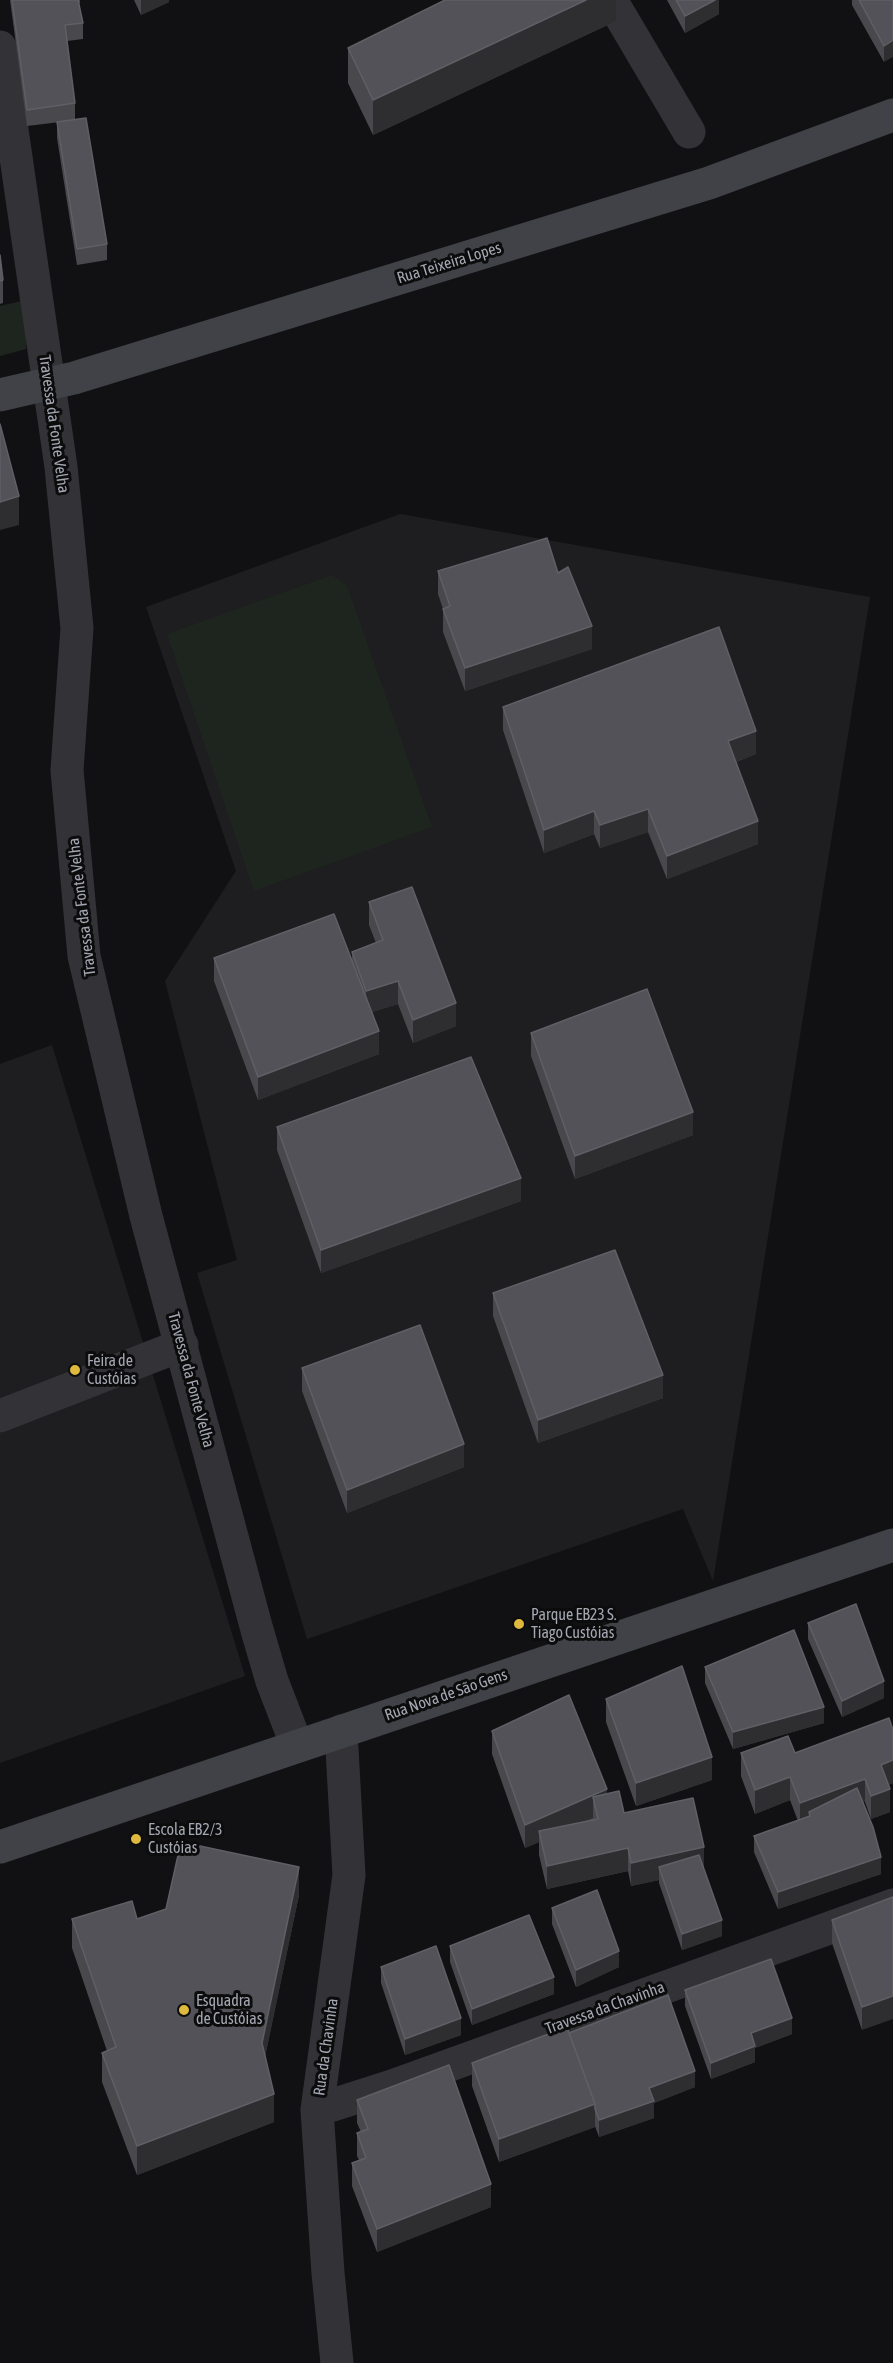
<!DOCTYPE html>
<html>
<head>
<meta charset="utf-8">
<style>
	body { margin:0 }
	canvas { display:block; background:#111113 }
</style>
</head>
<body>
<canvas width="893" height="2363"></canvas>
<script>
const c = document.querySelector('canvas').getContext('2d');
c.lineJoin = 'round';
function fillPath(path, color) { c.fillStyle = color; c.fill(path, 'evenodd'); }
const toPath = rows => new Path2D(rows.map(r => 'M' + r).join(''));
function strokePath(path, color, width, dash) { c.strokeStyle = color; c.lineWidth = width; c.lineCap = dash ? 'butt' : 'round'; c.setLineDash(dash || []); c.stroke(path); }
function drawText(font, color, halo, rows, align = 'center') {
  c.font = font + ' "Asap Condensed",sans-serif'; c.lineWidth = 6; c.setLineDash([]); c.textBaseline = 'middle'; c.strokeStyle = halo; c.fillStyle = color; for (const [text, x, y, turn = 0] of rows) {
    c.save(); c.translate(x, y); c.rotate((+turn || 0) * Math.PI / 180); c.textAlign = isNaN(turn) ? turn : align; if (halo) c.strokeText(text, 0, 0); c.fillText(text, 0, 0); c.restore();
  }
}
fillPath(toPath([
	[400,514,870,597,713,1581,683,1509,307,1639,197,1273,237,1260,165,981,236,871,146,607],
	[52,1045,245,1676,0,1763,0,1064]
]), '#1e1d1f');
fillPath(toPath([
	[26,300,26,349,0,356,0,306],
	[332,575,347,586,432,827,254,891,167,634]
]), '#1e251f');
strokePath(toPath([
	[611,0,689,132],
	[0,47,61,467,77,628,67,770,84,956,146,1216,257,1630,272,1681,297,1746],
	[0,1416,182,1345],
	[317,2110,392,2086,893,1905],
	[337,2363,328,2273,317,2110,349,1875,341,1731]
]), '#333337', 33);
strokePath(toPath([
	[0,395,74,378,709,183,893,115],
	[0,1847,893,1545]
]), '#414247', 33);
fillPath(toPath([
	[10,0,80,0,80,3,79,3,83,23,83,39,67,41,75,103,75,119,107,244,107,260,77,265,57,138,57,122,60,122,27,126],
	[134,0,169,0,169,2,141,15],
	[616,0,616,21,373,135,348,83,348,48],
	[667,0,719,0,719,14,685,33],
	[852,0,893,0,884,62,852,5],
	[0,255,3,280,3,303,0,304],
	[438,571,558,573,592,649,465,691,443,632,443,609,438,594],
	[503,707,756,754,736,762,758,844,667,879,648,832,600,848,594,834,544,853,503,730],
	[369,902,456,1026,413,1043,398,1004,372,1012,379,1054,258,1100,214,981,214,958,352,960,352,952,376,943,369,925],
	[531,1033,693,1135,575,1179,531,1056],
	[277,1127,521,1201,321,1273,277,1150],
	[493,1293,663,1398,538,1443,493,1316],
	[302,1368,464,1467,347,1513,302,1391],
	[808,1623,884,1698,842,1717,808,1639],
	[705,1667,824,1723,733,1749,705,1683],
	[606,1699,712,1780,636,1806,606,1722],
	[893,1730,893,1783,888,1785,890,1812,871,1819,865,1802,863,1802,881,1874,778,1909,754,1852,754,1836,798,1821,790,1800,755,1814,741,1776,741,1753,795,1753],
	[492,1731,607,1794,624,1813,704,1869,722,1936,682,1950,659,1883,659,1880,631,1886,628,1871,547,1889,539,1855,539,1842,525,1848,492,1754],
	[299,1895,265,2056,274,2122,137,2175,102,2082,102,2053,107,2051,72,1948,72,1919,137,1919],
	[893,1897,862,2030,832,1943,832,1920],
	[552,1908,619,1967,576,1987,552,1924],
	[450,1946,554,1994,472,2025,450,1962],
	[381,1967,461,2035,405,2055,381,1983],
	[685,1990,792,2034,755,2048,755,2062,711,2079,685,2006],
	[569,2033,695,2087,654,2103,654,2118,599,2137,595,2126,595,2127,499,2162,472,2086,472,2063],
	[357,2100,491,2207,377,2252,352,2186,352,2163,359,2160,357,2156,357,2133,361,2132,357,2123]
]), '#48484d');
fillPath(toPath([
	[141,0,169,0,169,2,141,15],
	[586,0,616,0,616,21,373,135,373,100],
	[715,0,719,0,719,14,685,33,685,16],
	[893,40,893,57,884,62,884,46],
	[19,496,19,525,0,530,0,502],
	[592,626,592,649,465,691,465,668],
	[756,731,756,754,728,765,728,741],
	[648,809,648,832,600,848,600,825],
	[594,811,594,834,544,853,544,830],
	[758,821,758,844,667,879,667,856],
	[398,981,398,1004,366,1014,366,991],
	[456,1003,456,1026,413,1043,413,1020],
	[379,1031,379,1054,258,1100,258,1077],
	[693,1112,693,1135,575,1179,575,1156],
	[521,1178,521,1201,321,1273,321,1250],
	[663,1375,663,1398,538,1443,538,1420],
	[464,1444,464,1467,347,1513,347,1490],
	[884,1681,884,1698,842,1717,842,1701],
	[824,1707,824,1723,733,1749,733,1732],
	[712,1757,712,1780,636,1806,636,1783],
	[893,1760,893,1783,881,1788,881,1765],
	[790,1777,790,1800,755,1814,755,1790],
	[865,1779,865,1802,810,1822,810,1816,809,1812,809,1823,800,1826,800,1803],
	[607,1789,607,1812,593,1797,593,1818,541,1841,539,1831,539,1842,525,1848,525,1825],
	[890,1789,890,1812,871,1819,871,1796],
	[704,1847,704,1870,659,1867,659,1880,631,1886,631,1863],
	[628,1848,628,1871,547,1889,547,1866],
	[881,1857,881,1874,778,1909,778,1892],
	[299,1867,299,1895,262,2072,262,2043],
	[722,1920,722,1936,682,1950,682,1934],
	[619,1951,619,1967,576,1987,576,1970],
	[554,1977,554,1994,472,2025,472,2009],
	[893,1996,893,2019,862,2030,862,2007],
	[461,2018,461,2035,405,2055,405,2039],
	[792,2018,792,2034,755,2048,755,2062,711,2079,711,2063,751,2033],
	[695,2071,695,2087,654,2103,654,2118,599,2137,599,2120,649,2088],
	[274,2094,274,2122,137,2175,137,2146],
	[595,2104,595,2127,499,2162,499,2139],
	[491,2184,491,2207,377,2252,377,2229]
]), '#2e2e31');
const building = toPath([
	[12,0,78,0,83,23,65,25,75,103,27,110,12,0],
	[445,0,586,0,373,100,348,48,445,0],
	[676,0,715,0,685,16,676,0],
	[859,0,893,0,893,40,884,46,859,0],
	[86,118,107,244,77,249,57,122,86,118],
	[0,255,3,280,0,281,0,255],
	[0,424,19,496,0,502,0,424],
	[547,538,558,573,568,567,592,626,465,668,443,609,450,606,438,571,547,538],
	[719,627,756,731,728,741,758,821,667,856,648,809,600,825,594,811,544,830,503,707,719,627],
	[412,887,456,1003,413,1020,398,981,366,991,352,952,383,940,369,902,412,887],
	[334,914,379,1031,258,1077,214,958,334,914],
	[647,989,693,1112,575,1156,531,1033,647,989],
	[471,1057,521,1178,321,1250,277,1127,471,1057],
	[615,1250,663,1375,538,1420,493,1293,615,1250],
	[420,1325,464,1444,347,1490,302,1368,420,1325],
	[856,1604,884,1681,842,1701,808,1623,856,1604],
	[794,1630,824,1707,733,1732,705,1667,794,1630],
	[682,1666,712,1757,636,1783,606,1699,682,1666],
	[569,1695,607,1789,525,1825,492,1731,569,1695],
	[889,1718,893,1730,893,1760,881,1765,890,1789,871,1796,865,1779,800,1803,790,1777,755,1790,741,1753,788,1736,795,1753,889,1718],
	[857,1788,873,1827,881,1857,778,1892,754,1836,810,1816,809,1812,857,1788],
	[619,1791,624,1813,693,1798,704,1847,631,1863,628,1848,547,1866,539,1831,598,1819,593,1797,619,1791],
	[181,1842,299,1867,262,2043,274,2094,137,2146,102,2053,116,2047,72,1919,132,1901,137,1919,166,1909,181,1842],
	[699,1855,722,1920,682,1934,659,1867,699,1855],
	[597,1890,619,1951,576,1970,552,1908,597,1890],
	[893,1897,893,1996,862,2007,832,1920,893,1897],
	[529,1915,554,1977,472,2009,450,1946,529,1915],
	[436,1946,461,2018,405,2039,381,1967,436,1946],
	[771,1959,792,2018,751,2033,755,2046,711,2063,685,1990,771,1959],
	[668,1995,695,2071,649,2088,654,2101,599,2120,595,2109,595,2104,569,2033,668,1995],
	[567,2027,595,2104,499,2139,472,2063,567,2027],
	[449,2065,491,2184,377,2229,352,2163,366,2158,357,2133,368,2129,357,2100,449,2065]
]);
fillPath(building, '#525258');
strokePath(building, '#5f6066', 1.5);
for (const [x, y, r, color] of [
	[75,1370,6,"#dfb93d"],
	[519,1624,6,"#dfb93d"],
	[136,1839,6,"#dfb93d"],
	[184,2010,6,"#dfb93d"]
]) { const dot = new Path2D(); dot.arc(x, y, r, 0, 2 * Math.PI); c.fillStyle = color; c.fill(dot); strokePath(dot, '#0c0c0d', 2); }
drawText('16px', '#a4a7b2', '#0c0c0d', [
	["Rua Teixeira Lopes",449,263,-17],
	["Travessa da Fonte Velha",54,424,82],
	["Travessa da Fonte Velha",82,907,-97],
	["Travessa da Fonte Velha",191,1380,75],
	["Rua Nova de São Gens",446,1695,-19],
	["Travessa da Chavinha",605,2008,-20],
	["Rua da Chavinha",326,2047,-82]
]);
drawText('16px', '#a4a7b2', '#0c0c0d', [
	["Feira de",87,1361],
	["Custóias",87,1379],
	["Parque EB23 S.",531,1615],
	["Tiago Custóias",531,1633],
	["Escola EB2/3",148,1830],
	["Custóias",148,1848],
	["Esquadra",196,2001],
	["de Custóias",196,2019]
], 'left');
</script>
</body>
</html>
